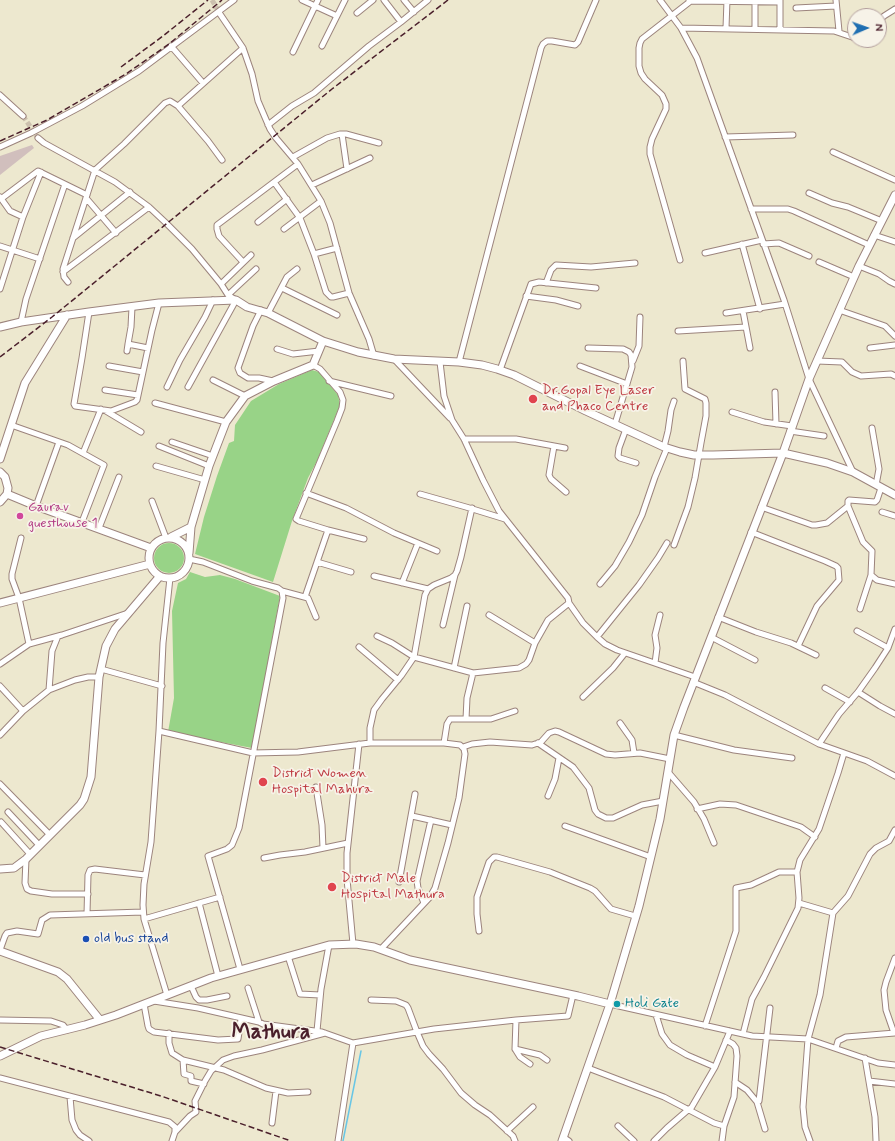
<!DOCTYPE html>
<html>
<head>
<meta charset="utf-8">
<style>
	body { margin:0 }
	#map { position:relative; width:895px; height:1141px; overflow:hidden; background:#ede8cf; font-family:Mynerve,sans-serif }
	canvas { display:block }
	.north { position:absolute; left:847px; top:8px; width:40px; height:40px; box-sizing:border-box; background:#f7f3e8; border:1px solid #b29e9c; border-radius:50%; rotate:88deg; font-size:11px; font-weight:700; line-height:16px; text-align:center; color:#4a1f2b }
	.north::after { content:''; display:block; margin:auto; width:14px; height:18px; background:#1f6fb2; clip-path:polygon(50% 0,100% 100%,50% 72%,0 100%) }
</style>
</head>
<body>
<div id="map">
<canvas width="895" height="1141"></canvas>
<div class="north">N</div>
</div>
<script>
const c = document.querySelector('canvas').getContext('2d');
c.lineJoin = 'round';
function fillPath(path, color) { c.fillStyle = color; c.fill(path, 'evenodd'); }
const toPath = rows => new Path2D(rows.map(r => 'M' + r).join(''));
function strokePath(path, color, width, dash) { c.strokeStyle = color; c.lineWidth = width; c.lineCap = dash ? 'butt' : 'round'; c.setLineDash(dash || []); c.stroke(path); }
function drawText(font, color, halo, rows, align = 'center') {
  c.font = font + ' Mynerve,sans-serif'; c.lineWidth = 3.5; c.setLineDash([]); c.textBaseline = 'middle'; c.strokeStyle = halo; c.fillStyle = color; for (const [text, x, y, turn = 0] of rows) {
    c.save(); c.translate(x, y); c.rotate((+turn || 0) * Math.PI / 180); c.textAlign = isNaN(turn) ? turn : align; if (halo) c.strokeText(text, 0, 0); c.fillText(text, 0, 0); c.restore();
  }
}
fillPath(toPath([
	[32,145,34,148,0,175,0,156]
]), '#d1bfbd');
fillPath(toPath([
	[312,370,319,372,338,395,340,405,317,461,308,478,292,521,273,582,195,554,204,517,217,476,229,443,234,441,235,425,251,401,279,384],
	'154 558a15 15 0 1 1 30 0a15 15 0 1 1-30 0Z',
	[190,572,205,577,220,575,235,579,280,596,252,748,168,732,174,698,172,611,178,583,186,579]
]), '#98d387');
strokePath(toPath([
	[343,1141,361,1051]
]), '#67c5e5', 1.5);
strokePath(toPath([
	[212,0,220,14],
	[23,116,38,138]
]), '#ccc0ae', 5, [5, 2.5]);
const minor = toPath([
	[302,0,337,16],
	[384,0,401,22],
	[404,0,414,12],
	[660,0,681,28,697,58,784,300,809,379,853,472],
	[780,0,780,29],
	[836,0,839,31],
	[689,1,780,2],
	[796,8,836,6],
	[357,13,373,0],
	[220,14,243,48,252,74,258,101,270,129,276,138,298,164,321,201,330,223,349,293,369,339,374,356],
	[879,21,884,16,895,9],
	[681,28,834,31,855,38],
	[726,28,727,0],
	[755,28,755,0],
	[171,46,203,83],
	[322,46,345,0],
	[293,52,318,0],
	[0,95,23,116],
	[178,106,243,48],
	[268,125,292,106,314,93,369,46,401,22,428,0],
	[342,134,347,169],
	[725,137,793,135],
	[38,138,44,143,115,182,149,207,165,222,192,249,221,284,228,295,236,300,188,387],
	[0,147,31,133,82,106,139,71,234,0],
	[833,152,895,180],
	[293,157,327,138,340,134,346,134,379,143],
	[274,182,300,218,314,254,326,292,331,297,333,297,349,293],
	[312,185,370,158],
	[809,193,832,203,848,207,882,221],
	[0,197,10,211,23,217],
	[86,198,116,233],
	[1,199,38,171,87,195],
	[751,209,788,209,794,211,869,245],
	[258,222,287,199],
	[284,229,321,201],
	[874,235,895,242],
	[73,238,130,192],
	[742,244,760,309],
	[763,244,779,243,809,256],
	[0,246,40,259],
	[705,253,762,240],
	[314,254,337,248],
	[680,260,650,154,650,147,652,139,666,109,666,104,662,95,645,79,641,73,639,66,639,48,640,43,642,39,692,0],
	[243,262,219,236,217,229,217,225,298,164],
	[819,262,854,277],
	[859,266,879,274,889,281,895,284],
	[63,272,149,207],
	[68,282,64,277,63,269,95,170,124,144,165,103,170,101,178,106,208,141,222,160],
	[546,283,551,270,556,265,591,267,635,263],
	[221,284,251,255],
	[282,288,337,315],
	[0,289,23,217,41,172],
	[228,295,256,269],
	[526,296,556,300,578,306],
	[261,310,253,326,238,368,240,373,248,378,259,378,273,381],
	[839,310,885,326,895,336],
	[743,311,750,348],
	[89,312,82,358,74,404,75,406,111,411,135,402,137,400,152,330,159,303],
	[268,313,287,277,297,269],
	[726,313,785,304],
	[21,322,26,299,65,184],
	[678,331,746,327],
	[128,344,131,327,132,307],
	[588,348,623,349,629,352,631,355,632,367,615,424],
	[870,348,895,345],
	[277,349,293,354,319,351],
	[127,351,128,344,148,348],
	[394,359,450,418],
	[633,361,639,346,640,317],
	[817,361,842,362,852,372,861,376,891,374,895,376],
	[440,362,444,396,452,420,464,439,483,480,499,511,568,598,569,603,583,623,597,637,605,644,617,650,695,677],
	[459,362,541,48,543,44,547,41,552,41,575,45,578,42,596,0],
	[313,365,320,369,340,392,343,400,342,408,337,421,296,519,299,521,328,530,364,539],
	[109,366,143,372],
	[580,366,627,384],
	[500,370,531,284,539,282,596,288],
	[213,380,245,396],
	[329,381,391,396],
	[167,387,180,360,205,317,213,300],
	[105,390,138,395],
	[775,392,776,424],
	[155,403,226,422],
	[106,411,141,432],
	[732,412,764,422,792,426],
	[11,425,68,445,104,465,82,522],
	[872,428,879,469,876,485],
	[626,429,619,448,618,456,620,458,636,463],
	[790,431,824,436],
	[464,439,516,439,565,448],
	[172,442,213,456],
	[159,446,209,466],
	[554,446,549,475,551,479,566,492],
	[664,447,668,431,671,410,674,401],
	[83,453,101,409],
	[156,466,205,480],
	[881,488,877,500,875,502,849,500,848,501,848,506,863,542,872,551,871,575,877,580,895,584],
	[306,493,346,508,394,533,437,551],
	[420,494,466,507,505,519],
	[152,501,166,538],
	[36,506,59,442],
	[761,507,812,525,816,525,827,523,848,506],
	[882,512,895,516],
	[99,528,119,477],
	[751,532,825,561,836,566,838,568,839,580,817,606,798,646],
	[21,538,12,574,12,579,19,598,29,644],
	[674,545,688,507,695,478,701,443,706,416,706,403,705,399,685,389,683,361],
	[189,559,203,562,252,581,278,588,282,591,283,598,239,828,232,845,227,849,208,856,240,969],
	[317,562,351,572],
	[374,576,428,589],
	[170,578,163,643,159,731,253,753,298,752,370,743,444,743,460,745,464,749,465,754,459,798,448,843,435,888,430,897,381,949],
	[402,583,418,543],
	[600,584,615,566,629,542,642,515,655,477,667,448],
	[282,591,308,598,316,617],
	[305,597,328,530],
	[860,609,871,575],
	[489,615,535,643],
	[718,617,756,632,791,643,816,655],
	[443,625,455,575],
	[857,631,888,648],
	[377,636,392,643,414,657,473,673,519,668,526,664,529,660,535,643,548,620,569,603],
	[597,637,639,585,658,558,667,543],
	[711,637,755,660],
	[359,647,398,680],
	[655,663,657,648,655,635,660,615],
	[0,664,29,644,62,635,128,613],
	[454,668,467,606],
	[101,669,162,686],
	[693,682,725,695,819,744,867,761,895,776],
	[0,686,23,711],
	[825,688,850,702],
	[49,690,52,651,58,636],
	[858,692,880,706,895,714],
	[583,697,613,668,625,653],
	[466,719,467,698,473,673],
	[620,723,632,740,634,753],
	[159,731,151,842,144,884,143,905,144,919,167,995],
	[0,735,23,711,49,690,75,680,88,677,99,677],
	[674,735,734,750,792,758],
	[370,743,370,728,374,710,382,699,401,676,414,657,425,595,428,589,434,585,451,578,455,575,457,571,461,557,472,508],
	[444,743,447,724,450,719,491,719,515,711],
	[538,743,573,767,589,788,595,810,598,814,606,818,613,818,642,805,663,801],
	[819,744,839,714,858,692,875,668,888,648,895,629],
	[463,747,472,744,490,742,532,745,541,742,549,733,555,731,559,732,606,754,615,755,640,753,670,759],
	[668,772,694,802,704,819,714,843],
	[0,784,50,835],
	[316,787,322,825,323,848],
	[548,796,555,779,559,758],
	[697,809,720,804,736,805,801,827,815,837],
	[8,812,39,845],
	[412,816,452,825],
	[1,822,30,854],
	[565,826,651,857],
	[264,858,280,855,305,852,348,843],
	[26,859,25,883,27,889,31,891,52,894,88,894],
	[399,882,415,794],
	[199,903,218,976],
	[424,903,418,888,417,881,431,820],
	[799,903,833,913],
	[87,914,88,875,90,870,95,869,145,875],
	[144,919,220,897],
	[479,931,477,914,477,897,489,862,494,857,497,857,550,872,590,888,595,891,611,909,635,916],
	[353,944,347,879,347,853,359,744],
	[0,950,5,936,7,933,17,931,38,934,42,920,50,915,143,912],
	[288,956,300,994,320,995],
	[191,986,196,997,199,1000,207,1000,227,996],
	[248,988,259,1022],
	[371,1000,396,1001,406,1005,408,1008,417,1032,423,1046,429,1054,443,1069,461,1093,475,1105,490,1115,513,1136,515,1141],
	[154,1001,198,1008,259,1022,263,1024,322,1032,353,1043,434,1029,516,1020,568,1016,573,995],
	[144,1004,148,1026,149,1029,154,1032,218,1040,238,1039,241,1019],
	[610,1004,752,1036,808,1039,878,1063,895,1065],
	[656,1015,662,1034,670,1045,687,1055,715,1067],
	[0,1020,51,1021,63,1025,67,1030],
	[516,1020,515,1049,520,1057,530,1064],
	[705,1026,736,931,736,888,751,885,779,872,797,872],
	[317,1031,321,989,329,945],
	[169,1033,169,1043,172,1053,183,1060,224,1070,266,1088,288,1093,308,1092],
	[894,1033,886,1010,884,990,886,982,895,958],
	[743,1034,752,999,764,977,798,908,799,898,797,872,800,860,819,829,838,773,844,753],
	[836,1048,838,1041,846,1037,895,1033],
	[515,1049,540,1055,547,1060],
	[865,1058,875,1117,876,1141],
	[183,1060,184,1074,191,1076,191,1081,204,1084],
	[588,1068,664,1097,714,1123,724,1126],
	[0,1078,169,1122,175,1127,175,1132,172,1141],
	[869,1081,895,1084],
	[735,1082,747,1090,757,1102,765,1129],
	[70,1097,72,1120,76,1130,80,1135,89,1141],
	[759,1101,770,1008],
	[690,1110,715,1067,730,1031],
	[272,1123,276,1091],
	[618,1126,634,1141],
	[507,1131,533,1107],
	[175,1132,190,1116,196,1112,195,1101,205,1081,211,1071,223,1060,234,1056,262,1050,325,1033],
	[563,1137,569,1141],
	[338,1141,353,1043],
	[654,1141,667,1128,689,1109],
	[722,1141,724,1126,734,1097,737,1056,736,1048,733,1044,726,1040],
	[810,1141,805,1127,803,1107,808,1039,820,995,833,913,848,896,870,854,876,848,889,841,895,830]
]);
const tertiary = toPath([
	[0,327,21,322,89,312,159,303,236,300,247,307,268,313,323,341,358,352,394,359,459,362,482,365,497,369,514,375,586,411,664,447,680,452,694,455,713,455,783,453,827,463,853,472,895,495],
	[0,459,25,383,67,315],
	[0,472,5,477,8,488,7,494,0,502],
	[7,494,36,506,151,548],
	[171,537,191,527],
	'149 558a20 20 0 1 1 40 0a20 20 0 1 1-40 0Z',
	[189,553,191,527,209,466,226,422,245,396,274,381,313,365,323,341],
	[0,603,150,564],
	[0,869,14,868,26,859,80,805,84,799,91,777,99,677,106,646,115,629,160,576],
	[0,951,58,972,67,979,100,1020],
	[0,1056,41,1036,85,1025,116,1015,211,978,329,945,356,944,374,947,410,960,578,996,610,1004],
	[562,1141,610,1004,639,906,660,819,674,735,684,707,783,453,809,379,859,266,895,195]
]);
strokePath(minor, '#9c847d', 7);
strokePath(tertiary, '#9c847d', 9);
strokePath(minor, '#fff', 5);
strokePath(tertiary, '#fff', 7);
strokePath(toPath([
	[121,67,163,36,208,0],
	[0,141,47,120,126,74,169,44,222,0],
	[0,357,52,317,332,89,448,0],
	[0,1047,161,1096,291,1141]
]), '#4a1f2b', 1.5, [6, 3]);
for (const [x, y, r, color] of [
	[533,399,5,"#e0444e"],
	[20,516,4,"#d1479c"],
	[263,782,5,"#e0444e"],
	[332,887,5,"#e0444e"],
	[86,939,4,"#1a4fb4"],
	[617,1004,4,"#0f9aa8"]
]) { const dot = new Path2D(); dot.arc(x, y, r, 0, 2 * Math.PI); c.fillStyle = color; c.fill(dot); strokePath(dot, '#f7f3e8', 1.5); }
drawText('14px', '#be3a42', '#f7f3e8', [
	["Dr.Gopal Eye Laser",542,391],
	["and Phaco Centre",542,407],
	["District Women",272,774],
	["Hospital Mahura",272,790],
	["District Male",341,879],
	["Hospital Mathura",341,895]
], 'left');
drawText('14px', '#b23c85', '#f7f3e8', [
	["Gaurav",28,508],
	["guesthouse 1",28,524]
], 'left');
drawText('14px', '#164399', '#f7f3e8', [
	["old bus stand",94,939]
], 'left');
drawText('14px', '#0d838f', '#f7f3e8', [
	["Holi Gate",625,1004]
], 'left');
drawText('bold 22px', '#4a1f2b', '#f7f3e8', [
	["Mathura",271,1033]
]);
</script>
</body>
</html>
